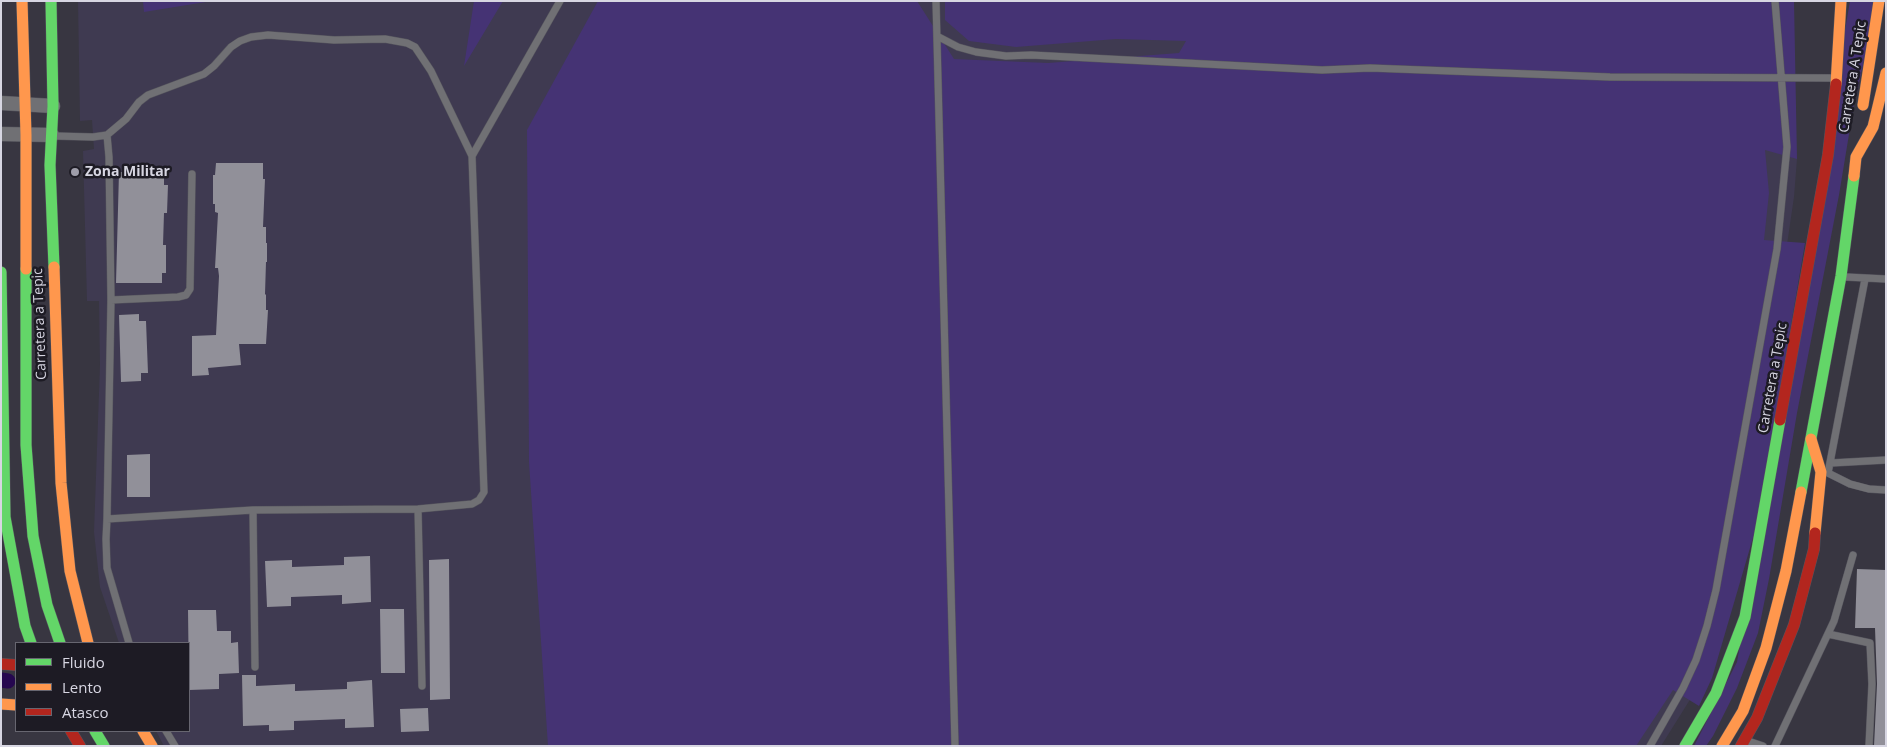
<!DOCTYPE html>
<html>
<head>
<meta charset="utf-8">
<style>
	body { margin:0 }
	#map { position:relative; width:1887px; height:747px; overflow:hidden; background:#383641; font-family:"Open Sans",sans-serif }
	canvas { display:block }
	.frame { position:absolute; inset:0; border:2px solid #d7d6e2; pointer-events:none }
	.legend { position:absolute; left:15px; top:642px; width:175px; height:90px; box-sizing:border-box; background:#1d1b24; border:1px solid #676670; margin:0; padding:6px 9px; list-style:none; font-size:15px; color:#d7d6e2 }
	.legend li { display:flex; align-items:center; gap:10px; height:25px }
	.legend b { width:25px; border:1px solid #676670 }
</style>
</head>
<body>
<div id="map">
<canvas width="1887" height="747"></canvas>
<div class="frame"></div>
<ul class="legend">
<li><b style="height:6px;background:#63d668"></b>Fluido</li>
<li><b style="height:6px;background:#ff974d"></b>Lento</li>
<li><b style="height:6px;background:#b3261e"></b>Atasco</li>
</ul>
</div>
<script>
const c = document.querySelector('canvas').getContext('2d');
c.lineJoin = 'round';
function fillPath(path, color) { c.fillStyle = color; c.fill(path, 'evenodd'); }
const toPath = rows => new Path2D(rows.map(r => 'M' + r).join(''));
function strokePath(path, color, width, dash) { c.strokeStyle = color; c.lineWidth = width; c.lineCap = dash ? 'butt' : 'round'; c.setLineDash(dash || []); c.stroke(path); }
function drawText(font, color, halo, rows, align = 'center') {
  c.font = font + ' "Open Sans",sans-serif'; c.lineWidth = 5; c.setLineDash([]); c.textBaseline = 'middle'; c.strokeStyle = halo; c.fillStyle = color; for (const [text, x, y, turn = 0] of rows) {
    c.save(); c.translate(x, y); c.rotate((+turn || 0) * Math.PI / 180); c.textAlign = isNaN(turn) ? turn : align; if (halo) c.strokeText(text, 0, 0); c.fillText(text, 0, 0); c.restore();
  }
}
fillPath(toPath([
	[78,1,1789,1,1797,159,1794,197,1788,238,1739,511,1696,690,1661,746,164,746,156,731,189,731,189,643,119,643,100,587,94,532,100,365,99,301,87,301,83,151,94,149,92,120,80,121]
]), '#3f3a51');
fillPath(toPath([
	[143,1,212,1,144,12],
	[474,1,503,1,464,66],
	[598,1,917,1,954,59,1048,63,1179,53,1186,41,1116,39,1016,47,969,41,945,20,945,1,1794,1,1797,159,1765,150,1769,193,1764,240,1805,243,1757,524,1712,678,1699,706,1673,690,1636,746,548,746,529,462,527,130],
	[1850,1,1878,1,1854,104,1839,195,1797,413,1769,579,1758,633,1737,688,1713,736,1706,746,1694,746,1737,662]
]), '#453374');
strokePath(toPath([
	[1,680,8,681]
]), '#25074f', 15);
fillPath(toPath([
	[216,163,263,163,263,179,265,179,263,227,266,227,266,243,267,243,267,262,266,262,265,294,266,295,266,310,268,310,266,344,239,344,241,365,208,368,209,375,192,376,192,336,216,335,219,276,218,268,215,268,218,213,215,212,215,204,213,204,213,175,215,175],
	[119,172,164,172,164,185,168,185,167,213,164,213,163,245,166,245,166,273,162,273,162,283,116,283],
	[139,314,139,321,146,321,148,373,141,373,141,381,121,382,119,315],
	[150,454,150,497,127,497,127,455],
	[370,556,371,602,342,604,342,595,291,597,291,606,267,607,265,561,292,560,292,567,344,565,344,557],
	[449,559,450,699,430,700,429,560],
	[1857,569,1886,570,1886,746,1874,746,1877,684,1875,628,1855,628],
	[380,609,404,609,405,673,381,673],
	[188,610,216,610,217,631,231,631,231,643,238,642,239,673,219,674,219,689,189,690],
	[242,675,256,675,256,686,295,684,295,691,347,689,347,682,372,680,374,727,345,728,345,719,294,721,294,730,269,731,269,725,243,726],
	[428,708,429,731,401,732,400,709]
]), '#919099');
const lane = toPath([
	[936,1,955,746],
	[937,36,958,47,976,52,1006,56,1031,55,1322,70,1370,68,1610,77,1832,78],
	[55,136,93,137,107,135,109,157,111,300,107,519,253,510,418,509,472,504,479,500,484,492,472,156,431,71,415,47,407,43,385,39,334,40,268,35,251,37,240,41,231,47,214,66,204,74,148,95,139,102,126,119,107,135],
	[472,156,560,1],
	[1846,277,1886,279],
	[111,300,178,297,186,295,190,289,192,174],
	[1831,463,1886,460],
	[1828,473,1865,279],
	[1828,473,1850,484,1869,489,1886,490],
	[418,509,422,686],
	[253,510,255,667],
	[107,519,106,539,107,568,129,643],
	[1828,634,1870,643,1872,684,1869,746],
	[166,731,175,746],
	[1745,740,1763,746],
	[1650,746,1683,688,1696,660,1707,626,1716,590,1777,249,1787,147,1775,1],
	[1775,746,1834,621,1853,555]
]);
const street = toPath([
	[1,103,53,106],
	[1,134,52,135]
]);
const fast = toPath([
	[51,1,53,106,50,165,54,267],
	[26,269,26,445,33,536,47,605,60,643],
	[1,272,5,517,25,626,31,643],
	[1801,492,1841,276,1854,176],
	[95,731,104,746],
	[1685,746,1716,693,1745,617,1780,420]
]);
const slow = toPath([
	[22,1,26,135,26,269],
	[1836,84,1841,1],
	[1863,105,1879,1],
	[1854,176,1856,157,1873,127,1886,73],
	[54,267,61,483,70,571,88,643],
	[1811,439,1821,472,1815,533],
	[1,704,16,705],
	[143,731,152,746],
	[1722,746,1743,711,1766,648,1786,571,1801,492]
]);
const jam = toPath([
	[1780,420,1828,155,1836,84],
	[1,664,16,665],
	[71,731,80,746],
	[1741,746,1757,718,1794,625,1814,549,1815,533]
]);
strokePath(lane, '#55545d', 8);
strokePath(street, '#55545d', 15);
strokePath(fast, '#55545d', 12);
strokePath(slow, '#55545d', 12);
strokePath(jam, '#55545d', 12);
strokePath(lane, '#707074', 7);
strokePath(street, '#707074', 14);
strokePath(fast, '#63d668', 11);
strokePath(slow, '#ff974d', 11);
strokePath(jam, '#b3261e', 11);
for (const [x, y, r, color] of [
	[75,172,5,"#9f9eaa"]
]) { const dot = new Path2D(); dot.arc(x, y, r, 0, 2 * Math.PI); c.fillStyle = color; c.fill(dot); strokePath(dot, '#1d1b24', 2); }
drawText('14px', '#d7d6e2', '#1d1b24', [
	["Carretera A Tepic",1853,77,-81],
	["Carretera a Tepic",40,324,-92],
	["Carretera a Tepic",1773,378,-80]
]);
drawText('bold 14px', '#d7d6e2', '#1d1b24', [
	["Zona Militar",85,172]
], 'left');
</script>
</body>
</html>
